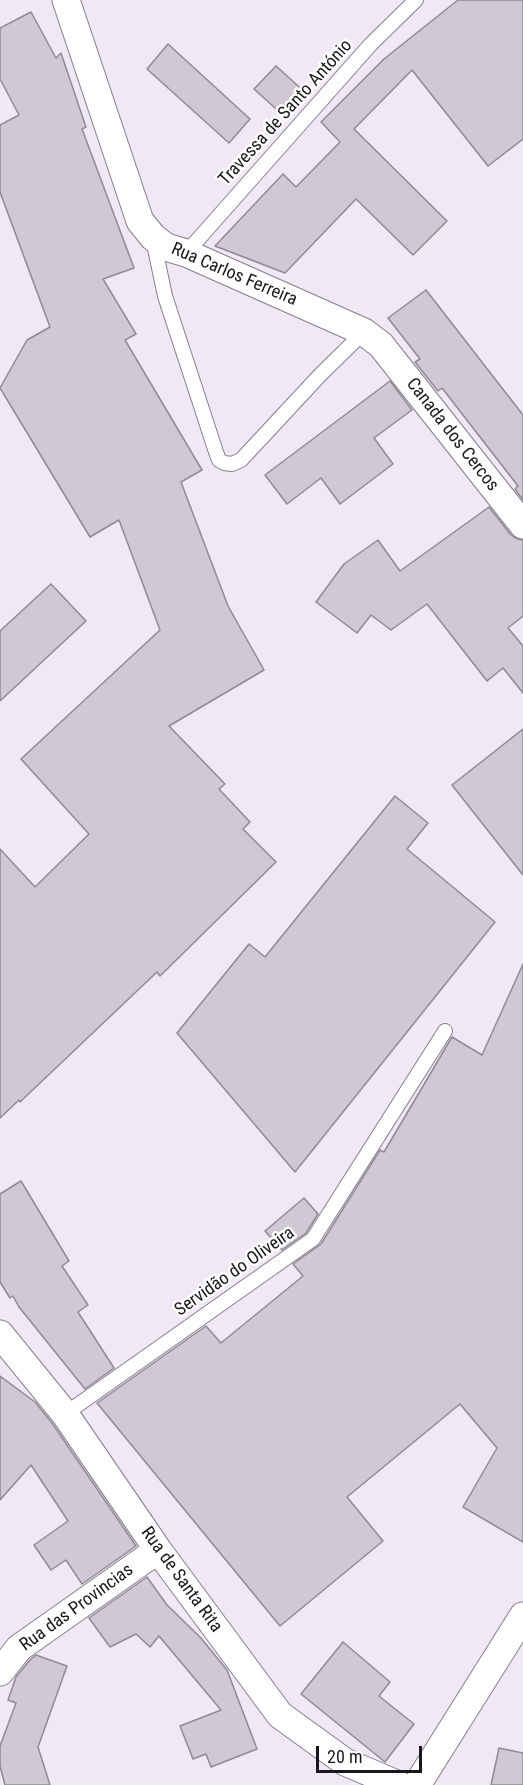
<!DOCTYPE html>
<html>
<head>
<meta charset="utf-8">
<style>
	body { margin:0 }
	#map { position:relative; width:523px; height:1785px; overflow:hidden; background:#f0e8f6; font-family:"Roboto Condensed",sans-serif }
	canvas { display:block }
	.scale { position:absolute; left:316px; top:1746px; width:106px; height:27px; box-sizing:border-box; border:3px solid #1a171c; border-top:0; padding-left:8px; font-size:18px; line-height:21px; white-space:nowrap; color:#1a171c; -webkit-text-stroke:4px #fff; paint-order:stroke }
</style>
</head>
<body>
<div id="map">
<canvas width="523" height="1785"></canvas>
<div class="scale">20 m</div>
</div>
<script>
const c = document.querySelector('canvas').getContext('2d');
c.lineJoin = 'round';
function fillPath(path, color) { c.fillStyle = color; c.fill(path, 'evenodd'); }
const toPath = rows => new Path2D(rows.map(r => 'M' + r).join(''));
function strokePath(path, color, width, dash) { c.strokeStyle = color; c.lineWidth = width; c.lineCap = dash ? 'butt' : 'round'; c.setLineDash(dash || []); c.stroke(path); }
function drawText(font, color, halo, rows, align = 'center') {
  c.font = font + ' "Roboto Condensed",sans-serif'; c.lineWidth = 5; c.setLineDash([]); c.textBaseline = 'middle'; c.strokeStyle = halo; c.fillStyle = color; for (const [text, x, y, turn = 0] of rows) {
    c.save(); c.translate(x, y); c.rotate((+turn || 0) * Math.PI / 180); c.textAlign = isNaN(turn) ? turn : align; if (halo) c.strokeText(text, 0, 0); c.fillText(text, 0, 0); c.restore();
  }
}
const building = toPath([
	[458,0,523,0,523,139,488,166,412,70,354,129,447,221,413,255,356,199,285,273,215,246,283,174,296,187,340,142,321,122,384,59,458,0],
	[31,12,56,58,61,53,86,127,82,129,134,268,103,279,136,334,125,340,202,470,181,482,228,606,264,670,169,726,225,784,219,789,250,822,243,829,276,862,160,976,157,972,20,1102,19,1100,0,1118,0,849,35,887,89,834,21,759,160,630,119,520,90,537,0,388,27,340,50,327,0,192,0,125,19,115,0,79,0,28,31,12],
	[168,44,250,119,229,143,147,69,168,44],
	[276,66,307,94,286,118,254,89,276,66],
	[426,290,523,415,523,500,515,489,518,486,442,388,438,391,415,362,420,359,388,318,426,290],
	[390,381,412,410,374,438,393,464,340,504,321,478,287,504,265,475,390,381],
	[489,507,511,535,517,539,523,540,523,616,508,628,523,646,523,693,503,668,487,681,427,604,391,630,371,615,357,633,316,602,344,564,378,540,400,571,489,507],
	[51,584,86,621,0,701,0,631,51,584],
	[523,729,523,875,452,785,523,729],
	[395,796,428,823,407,849,495,922,295,1172,177,1033,249,944,265,957,395,796],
	[523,964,523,1542,463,1507,497,1448,460,1404,347,1497,383,1541,280,1626,97,1403,206,1326,221,1343,303,1276,293,1264,321,1244,380,1150,384,1152,452,1037,482,1055,523,964],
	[21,1181,69,1261,62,1266,88,1305,78,1312,114,1368,85,1389,19,1307,13,1296,10,1298,0,1282,0,1194,21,1181],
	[304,1198,318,1214,306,1233,282,1250,265,1231,304,1198],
	[0,1376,35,1402,52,1423,136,1546,82,1584,66,1560,51,1570,34,1545,68,1521,31,1465,0,1500,0,1376],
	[147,1577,167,1605,200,1637,227,1670,257,1749,211,1767,206,1754,193,1759,180,1726,221,1710,159,1636,150,1647,136,1634,110,1647,89,1618,147,1577],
	[343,1642,390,1682,379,1696,414,1724,385,1762,301,1694,343,1642],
	[36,1655,67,1666,38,1747,50,1785,5,1785,0,1766,0,1746,16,1703,8,1700,16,1677,30,1660,36,1655],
	[499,1748,523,1753,523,1785,491,1785,499,1748]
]);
fillPath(building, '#cfc8d5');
strokePath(building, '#908996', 1.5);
const service = toPath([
	[153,239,165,296,216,452,219,460,224,463,232,464,241,460,321,374,364,332],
	[186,253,371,44,416,0],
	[65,1414,313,1239,445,1031]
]);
const minor = toPath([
	[66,0,140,221,153,237,166,247,186,253,364,332,381,345,523,525],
	[0,1334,65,1414,158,1550,280,1715,345,1762,399,1785],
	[0,1672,19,1648,158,1550],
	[417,1785,523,1616]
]);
strokePath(service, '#847e8a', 16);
strokePath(minor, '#847e8a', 29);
strokePath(service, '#fff', 14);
strokePath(minor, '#fff', 27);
drawText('18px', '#1a171c', '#fff', [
	["Travessa de Santo António",286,113,-48],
	["Rua Carlos Ferreira",234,275,23],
	["Canada dos Cercos",452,435,52],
	["Servidão do Oliveira",235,1272,-35],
	["Rua de Santa Rita",181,1580,54],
	["Rua das Provincias",77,1608,-36]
]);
</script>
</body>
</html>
